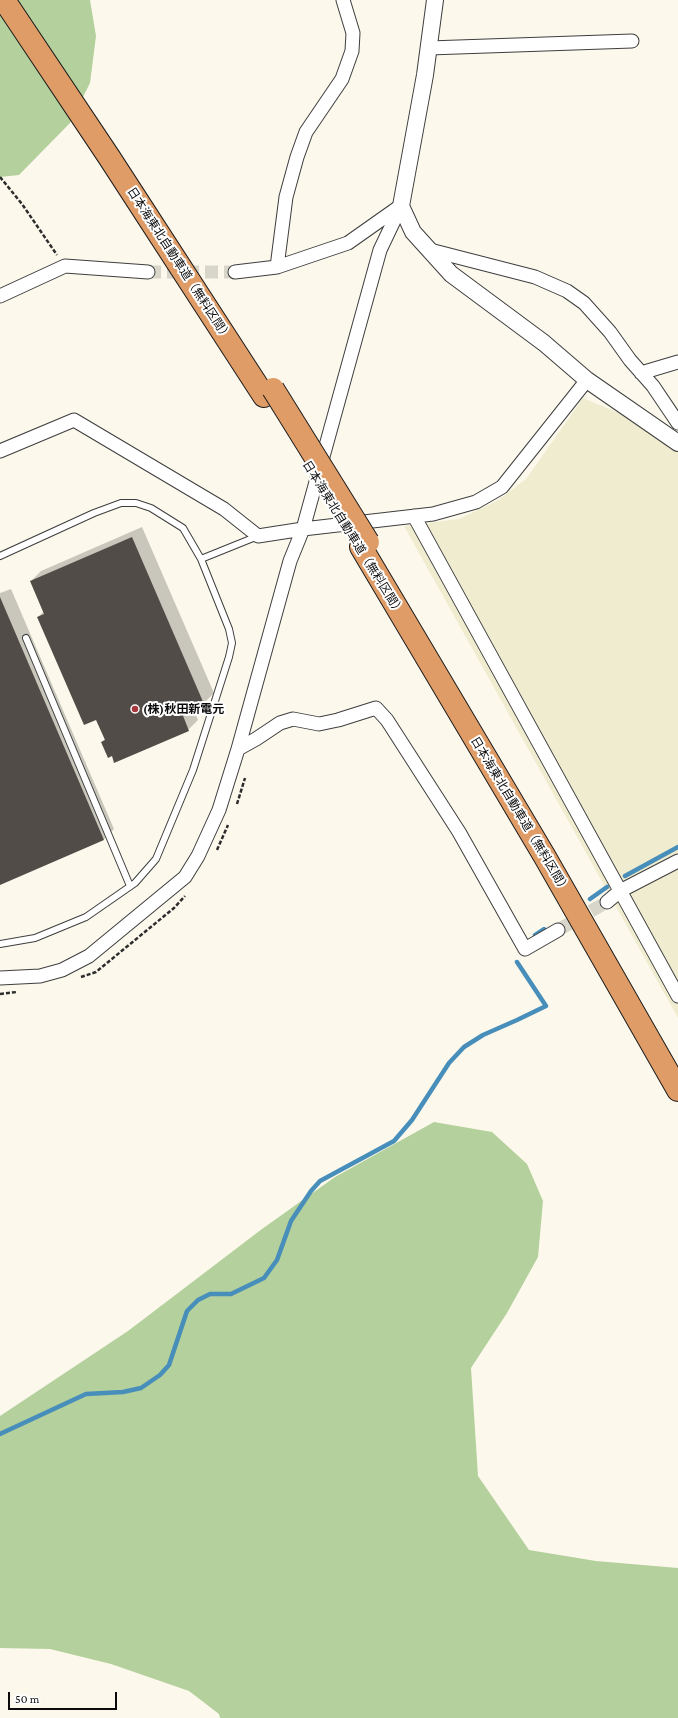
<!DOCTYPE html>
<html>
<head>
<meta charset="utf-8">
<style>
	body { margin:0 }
	#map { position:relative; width:678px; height:1718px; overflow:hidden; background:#fcf9ec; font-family:"Crimson Pro",serif }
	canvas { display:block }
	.scale { position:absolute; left:8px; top:1692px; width:109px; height:18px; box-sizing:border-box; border:2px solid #0b0b0b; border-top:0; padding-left:5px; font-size:12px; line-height:14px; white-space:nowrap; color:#0b0b0b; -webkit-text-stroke:3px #fff; paint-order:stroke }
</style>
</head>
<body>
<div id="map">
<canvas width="678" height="1718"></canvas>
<div class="scale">50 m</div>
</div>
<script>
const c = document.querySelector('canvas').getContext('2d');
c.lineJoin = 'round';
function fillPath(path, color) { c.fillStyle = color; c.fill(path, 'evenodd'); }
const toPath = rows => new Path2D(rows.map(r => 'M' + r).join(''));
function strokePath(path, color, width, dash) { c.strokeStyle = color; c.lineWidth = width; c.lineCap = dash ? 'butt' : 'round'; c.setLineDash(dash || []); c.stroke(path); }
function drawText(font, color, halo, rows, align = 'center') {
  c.font = font + ' "Crimson Pro","Noto Sans JP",serif'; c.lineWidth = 4; c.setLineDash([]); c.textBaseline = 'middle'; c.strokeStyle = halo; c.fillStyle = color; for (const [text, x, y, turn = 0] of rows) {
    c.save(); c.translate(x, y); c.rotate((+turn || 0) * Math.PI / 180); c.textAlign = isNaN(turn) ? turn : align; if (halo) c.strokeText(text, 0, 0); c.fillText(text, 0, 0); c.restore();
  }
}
fillPath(toPath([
	[583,398,636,420,678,452,678,1018,404,526,459,519,497,501,526,479]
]), '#efeccf');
fillPath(toPath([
	[0,0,90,0,96,36,90,83,70,123,19,175,0,177],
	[434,1122,492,1132,527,1164,543,1201,538,1257,507,1313,471,1368,478,1476,529,1550,596,1561,678,1568,678,1718,220,1718,219,1714,189,1691,111,1664,50,1649,0,1648,0,1416,128,1331,262,1229,335,1177]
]), '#b4d09c');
fillPath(toPath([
	[142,527,214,693,204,703,193,707,198,720,188,730,112,755,102,742,105,739,97,718,38,617,44,611,31,581,41,571],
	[11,589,114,829,104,839,0,884,0,593]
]), '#0003');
strokePath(toPath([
	[625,876,678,847],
	[590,899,607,887],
	[535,935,544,929],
	[0,1434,86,1394,123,1392,141,1388,160,1375,169,1365,187,1311,198,1300,210,1294,231,1294,264,1278,277,1260,291,1221,311,1191,320,1181,394,1141,412,1120,449,1063,464,1047,483,1035,517,1020,546,1006,517,962]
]), '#488eba', 4.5);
fillPath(toPath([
	[132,537,204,704,182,713,189,731,114,763,112,756,108,758,101,742,105,740,96,720,84,725,37,617,44,614,30,581],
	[0,597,104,840,0,885]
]), '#524c49');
strokePath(toPath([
	[148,272,235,272],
	[558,930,607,902]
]), '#d8d5ca', 13, [13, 6]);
const service = toPath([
	[0,556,94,513,121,503,136,503,151,508,183,528,201,559,229,629,232,643,229,657,193,770,156,859,135,883,86,917,35,938,0,944],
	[201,559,258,536],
	[26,638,130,886]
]);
const minor = toPath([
	[429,48,632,41],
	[430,250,535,277,567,291,584,303,610,332,630,360,653,386,678,423],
	[277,267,286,197,297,157,306,132,342,79,352,51,353,33,343,0],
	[235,272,277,267,348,243,399,207],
	[0,296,65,266,148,272],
	[641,373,678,362],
	[0,451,74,420,224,509,258,536,303,529,433,514,476,502,502,487,587,380],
	[414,516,678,996],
	[238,749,256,739,280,723,293,719,319,724,338,720,376,708,387,720,459,832,525,949,558,930],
	[607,902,620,891,678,861],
	[0,978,40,976,62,970,89,956,185,877,198,856,219,810,238,749,290,561,303,529,380,250,401,206]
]);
const tertiary = toPath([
	[435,0,425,75,401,206,413,232,451,274,544,343,587,380,678,443]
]);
const motorway = toPath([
	[4,0,109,157,264,396],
	[361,547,545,857,678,1090]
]);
strokePath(service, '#3e3e3e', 8);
strokePath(minor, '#3e3e3e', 15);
strokePath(tertiary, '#3e3e3e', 18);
strokePath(motorway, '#1c1c1c', 24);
strokePath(toPath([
	[0,177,22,204,57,255],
	[237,804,245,778],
	[217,850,228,825],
	[81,977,96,972,174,908,185,896],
	[0,994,17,992]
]), '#2d2d2d', 2.5, [4, 2]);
strokePath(service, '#fff', 6);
strokePath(minor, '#fff', 13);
strokePath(tertiary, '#fff', 16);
strokePath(motorway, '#e09c66', 22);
const motorwayBridge = toPath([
	[273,389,368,542]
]);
strokePath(motorwayBridge, '#1c1c1c', 24, []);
strokePath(motorwayBridge, '#e09c66', 22);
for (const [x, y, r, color] of [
	[135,709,4,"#a7373e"]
]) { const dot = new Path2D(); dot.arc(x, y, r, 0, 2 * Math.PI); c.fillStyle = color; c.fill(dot); strokePath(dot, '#fff', 1.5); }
drawText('12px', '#0b0b0b', '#fff', [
	["日本海東北自動車道（無料区間）",179,264,57],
	["日本海東北自動車道（無料区間）",353,538,58],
	["日本海東北自動車道（無料区間）",520,815,59]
]);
drawText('bold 12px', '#0b0b0b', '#fff', [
	["(株)秋田新電元",143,709]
], 'left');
</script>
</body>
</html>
